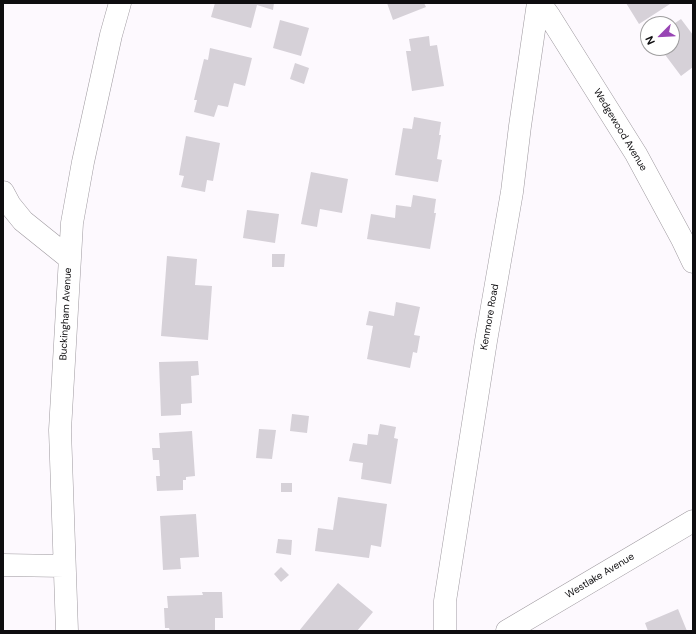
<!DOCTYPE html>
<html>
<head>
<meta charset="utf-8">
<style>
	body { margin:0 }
	#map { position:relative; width:696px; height:634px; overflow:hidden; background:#fdf9fe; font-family:"DM Sans",sans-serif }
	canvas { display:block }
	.frame { position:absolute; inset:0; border:4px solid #0e0d0f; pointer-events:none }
	.north { position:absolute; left:640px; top:16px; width:40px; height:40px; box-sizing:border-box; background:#fff; border:1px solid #9f9e9f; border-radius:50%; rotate:246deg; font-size:11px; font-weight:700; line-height:16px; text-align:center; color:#0e0d0f }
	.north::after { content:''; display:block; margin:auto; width:14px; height:18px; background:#9845b4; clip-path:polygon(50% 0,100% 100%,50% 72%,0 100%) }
</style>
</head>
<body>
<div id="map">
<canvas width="696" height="634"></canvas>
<div class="frame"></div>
<div class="north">N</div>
</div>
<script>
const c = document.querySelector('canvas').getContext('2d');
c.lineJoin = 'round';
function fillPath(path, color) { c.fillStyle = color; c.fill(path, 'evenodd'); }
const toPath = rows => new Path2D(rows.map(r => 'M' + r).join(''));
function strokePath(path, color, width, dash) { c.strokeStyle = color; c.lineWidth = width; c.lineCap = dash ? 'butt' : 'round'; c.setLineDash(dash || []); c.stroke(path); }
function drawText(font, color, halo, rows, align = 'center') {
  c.font = font + ' "DM Sans",sans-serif'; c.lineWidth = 3; c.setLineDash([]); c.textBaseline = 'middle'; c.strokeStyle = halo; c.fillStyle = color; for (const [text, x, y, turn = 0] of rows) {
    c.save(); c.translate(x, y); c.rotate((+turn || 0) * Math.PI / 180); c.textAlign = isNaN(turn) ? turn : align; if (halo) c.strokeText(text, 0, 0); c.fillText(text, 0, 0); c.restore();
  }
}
fillPath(toPath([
	[215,3,274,3,273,10,257,5,251,28,211,17],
	[387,3,424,3,426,7,393,20],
	[626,3,669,3,670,4,639,24],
	[681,19,693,35,693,67,681,76,660,48,672,48,672,25],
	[280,20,309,28,301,56,273,48],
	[429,36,430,46,437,45,444,86,412,91,406,51,411,51,409,39],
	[210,48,252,58,245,86,234,83,228,107,218,105,214,117,194,112,197,100,194,100,204,59,208,60],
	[295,63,309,68,304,84,290,79],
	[414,117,441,122,439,135,441,135,437,159,442,160,438,182,395,175,403,128,412,129],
	[186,136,220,143,213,181,207,180,205,192,181,187,184,176,179,175],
	[311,172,348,179,342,213,320,209,317,227,301,224],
	[413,195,436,199,434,213,436,213,430,249,367,239,371,214,395,218,396,205,411,207],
	[247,210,279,214,275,243,243,238],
	[272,254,285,254,284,267,272,267],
	[167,256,197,259,195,285,212,286,208,340,161,336],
	[396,302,420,307,414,335,420,336,417,353,413,352,410,368,367,359,373,326,366,325,369,311,394,316],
	[198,361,199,375,191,376,192,403,181,404,181,415,161,416,159,362],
	[292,414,309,416,307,433,290,431],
	[380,424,396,427,394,438,398,439,391,484,361,479,363,463,349,461,353,443,367,445,368,434,378,435],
	[259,429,276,430,272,459,256,458],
	[192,431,195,476,186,477,186,480,183,480,183,490,157,491,156,476,160,476,159,460,153,460,152,448,160,448,159,433],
	[281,483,292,483,292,492,281,492],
	[338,497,387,504,381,547,371,545,369,558,315,551,318,528,333,530],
	[196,514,199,557,180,558,181,569,163,570,160,516],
	[278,539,292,540,291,555,276,553],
	[281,567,289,575,281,582,274,574],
	[338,583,373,612,357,631,299,631],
	[202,592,222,592,223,618,215,618,215,631,170,631,169,628,165,628,164,608,168,608,167,596,203,595],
	[678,609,687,631,648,631,645,623]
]), '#d6d1d8');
const minor = toPath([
	[540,3,550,17,636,154,682,239,693,262],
	[3,192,10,205,23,221,69,258],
	[3,565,64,566],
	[67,631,60,430,72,223,83,162,111,35,120,3],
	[445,631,445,601,486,341,512,192,520,126,538,3],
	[507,631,693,521]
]);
strokePath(minor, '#9e999f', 23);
strokePath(minor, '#fff', 22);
drawText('10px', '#0e0d0f', '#fff', [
	["Wedgewood Avenue",620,130,59],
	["Buckingham Avenue",66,314,-87],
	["Kenmore Road",490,317,-80],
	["Westlake Avenue",600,576,-31]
]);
</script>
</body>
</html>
